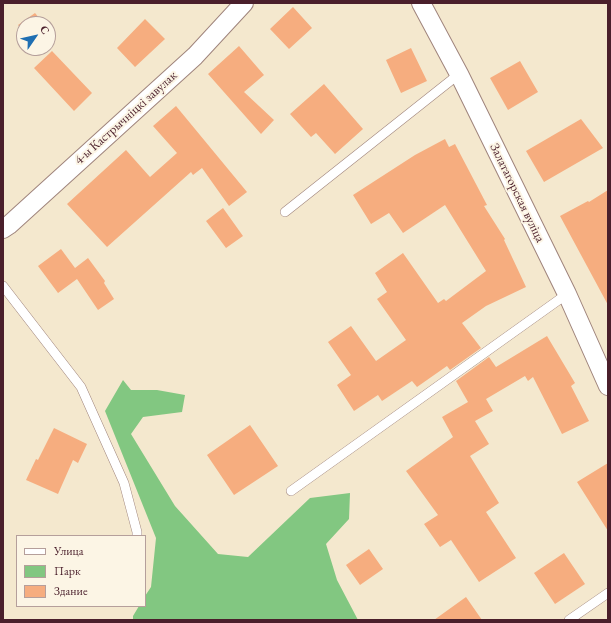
<!DOCTYPE html>
<html>
<head>
<meta charset="utf-8">
<style>
	body { margin:0 }
	#map { position:relative; width:611px; height:623px; overflow:hidden; background:#f4e8ce; font-family:"EB Garamond",serif }
	canvas { display:block }
	.frame { position:absolute; inset:0; border:4px solid #4a1f2b; pointer-events:none }
	.legend { position:absolute; left:16px; top:535px; width:130px; height:72px; box-sizing:border-box; background:#fcf5e5; border:1px solid #b59f9b; margin:0; padding:5px 7px; list-style:none; font-size:12px; color:#4a1f2b }
	.legend li { display:flex; align-items:center; gap:8px; height:20px }
	.legend b { width:20px; border:1px solid #b59f9b }
	.north { position:absolute; left:16px; top:16px; width:40px; height:40px; box-sizing:border-box; background:#fcf5e5; border:1px solid #b59f9b; border-radius:50%; rotate:56deg; font-size:11px; font-weight:700; line-height:16px; text-align:center; color:#4a1f2b }
	.north::after { content:''; display:block; margin:auto; width:14px; height:18px; background:#1f6fb2; clip-path:polygon(50% 0,100% 100%,50% 72%,0 100%) }
</style>
</head>
<body>
<div id="map">
<canvas width="611" height="623"></canvas>
<div class="frame"></div>
<ul class="legend">
<li><b style="height:5px;background:#fff"></b>Улица</li>
<li><b style="height:11px;background:#82c781"></b>Парк</li>
<li><b style="height:11px;background:#f6ad7f"></b>Здание</li>
</ul>
<div class="north">С</div>
</div>
<script>
const c = document.querySelector('canvas').getContext('2d');
c.lineJoin = 'round';
function fillPath(path, color) { c.fillStyle = color; c.fill(path, 'evenodd'); }
const toPath = rows => new Path2D(rows.map(r => 'M' + r).join(''));
function strokePath(path, color, width, dash) { c.strokeStyle = color; c.lineWidth = width; c.lineCap = dash ? 'butt' : 'round'; c.setLineDash(dash || []); c.stroke(path); }
function drawText(font, color, halo, rows, align = 'center') {
  c.font = font + ' "EB Garamond",serif'; c.lineWidth = 4; c.setLineDash([]); c.textBaseline = 'middle'; c.strokeStyle = halo; c.fillStyle = color; for (const [text, x, y, turn = 0] of rows) {
    c.save(); c.translate(x, y); c.rotate((+turn || 0) * Math.PI / 180); c.textAlign = isNaN(turn) ? turn : align; if (halo) c.strokeText(text, 0, 0); c.fillText(text, 0, 0); c.restore();
  }
}
fillPath(toPath([
	[123,380,131,390,157,390,185,395,182,412,143,417,131,434,175,506,218,554,248,557,310,498,350,493,349,519,326,544,337,580,358,620,133,620,133,616,139,606,145,606,145,596,151,587,156,538,105,411]
]), '#82c781');
fillPath(toPath([
	[293,7,312,28,289,49,270,29],
	[35,13,44,24,24,24,24,32,18,25],
	[145,19,165,39,135,67,117,48],
	[48,29,56,39,48,45],
	[239,46,264,75,244,92,274,120,261,134,208,74],
	[411,48,427,81,401,93,386,60],
	[52,51,92,93,74,111,34,68],
	[520,61,538,92,508,110,490,78],
	[324,84,363,129,335,154,316,133,311,137,290,114],
	[176,106,247,192,229,206,202,168,193,175,191,172,107,247,67,204,126,150,150,177,177,153,153,126],
	[581,119,603,148,544,182,526,151],
	[445,139,449,147,455,144,487,205,484,206,505,239,504,240,526,287,486,306,462,323,481,348,450,370,447,366,417,387,412,381,382,401,378,395,354,411,337,385,351,375,328,342,351,326,376,361,406,340,377,299,387,292,375,273,403,253,438,303,444,299,446,301,486,271,445,205,403,233,389,213,371,224,353,195,415,155],
	[608,190,608,305,560,216,588,201,589,202],
	[223,208,243,236,226,248,206,221],
	[61,249,75,268,88,258,105,281,104,283,114,299,98,310,77,279,58,293,38,266],
	[547,336,575,383,571,386,589,421,562,434,533,377,528,381,525,376,486,399,493,411,475,421,489,444,470,456,499,503,486,512,516,558,479,582,451,540,440,547,424,524,438,515,406,471,453,437,442,417,468,402,456,381,489,357,496,367],
	[250,425,278,466,234,495,207,455],
	[54,428,87,444,78,463,73,460,58,494,26,480,36,459,38,460],
	[608,463,608,531,577,482],
	[369,549,383,569,360,585,346,565],
	[564,553,585,584,555,604,534,573],
	[466,597,482,620,434,620]
]), '#f6ad7f');
const lane = toPath([
	[285,212,459,74],
	[3,286,81,387,124,483,137,532,137,536],
	[291,491,567,294],
	[569,620,608,593]
]);
const street = toPath([
	[421,3,459,74,567,294,608,386],
	[3,229,9,225,195,56,244,3]
]);
strokePath(lane, '#9f847c', 10);
strokePath(street, '#9f847c', 20);
strokePath(lane, '#fff', 9);
strokePath(street, '#fff', 18);
drawText('13px', '#4a1f2b', '#fcf5e5', [
	["4-ы Кастрычніцкі завулак",126,118,-42],
	["Залатагорская вуліца",517,193,64]
]);
</script>
</body>
</html>
